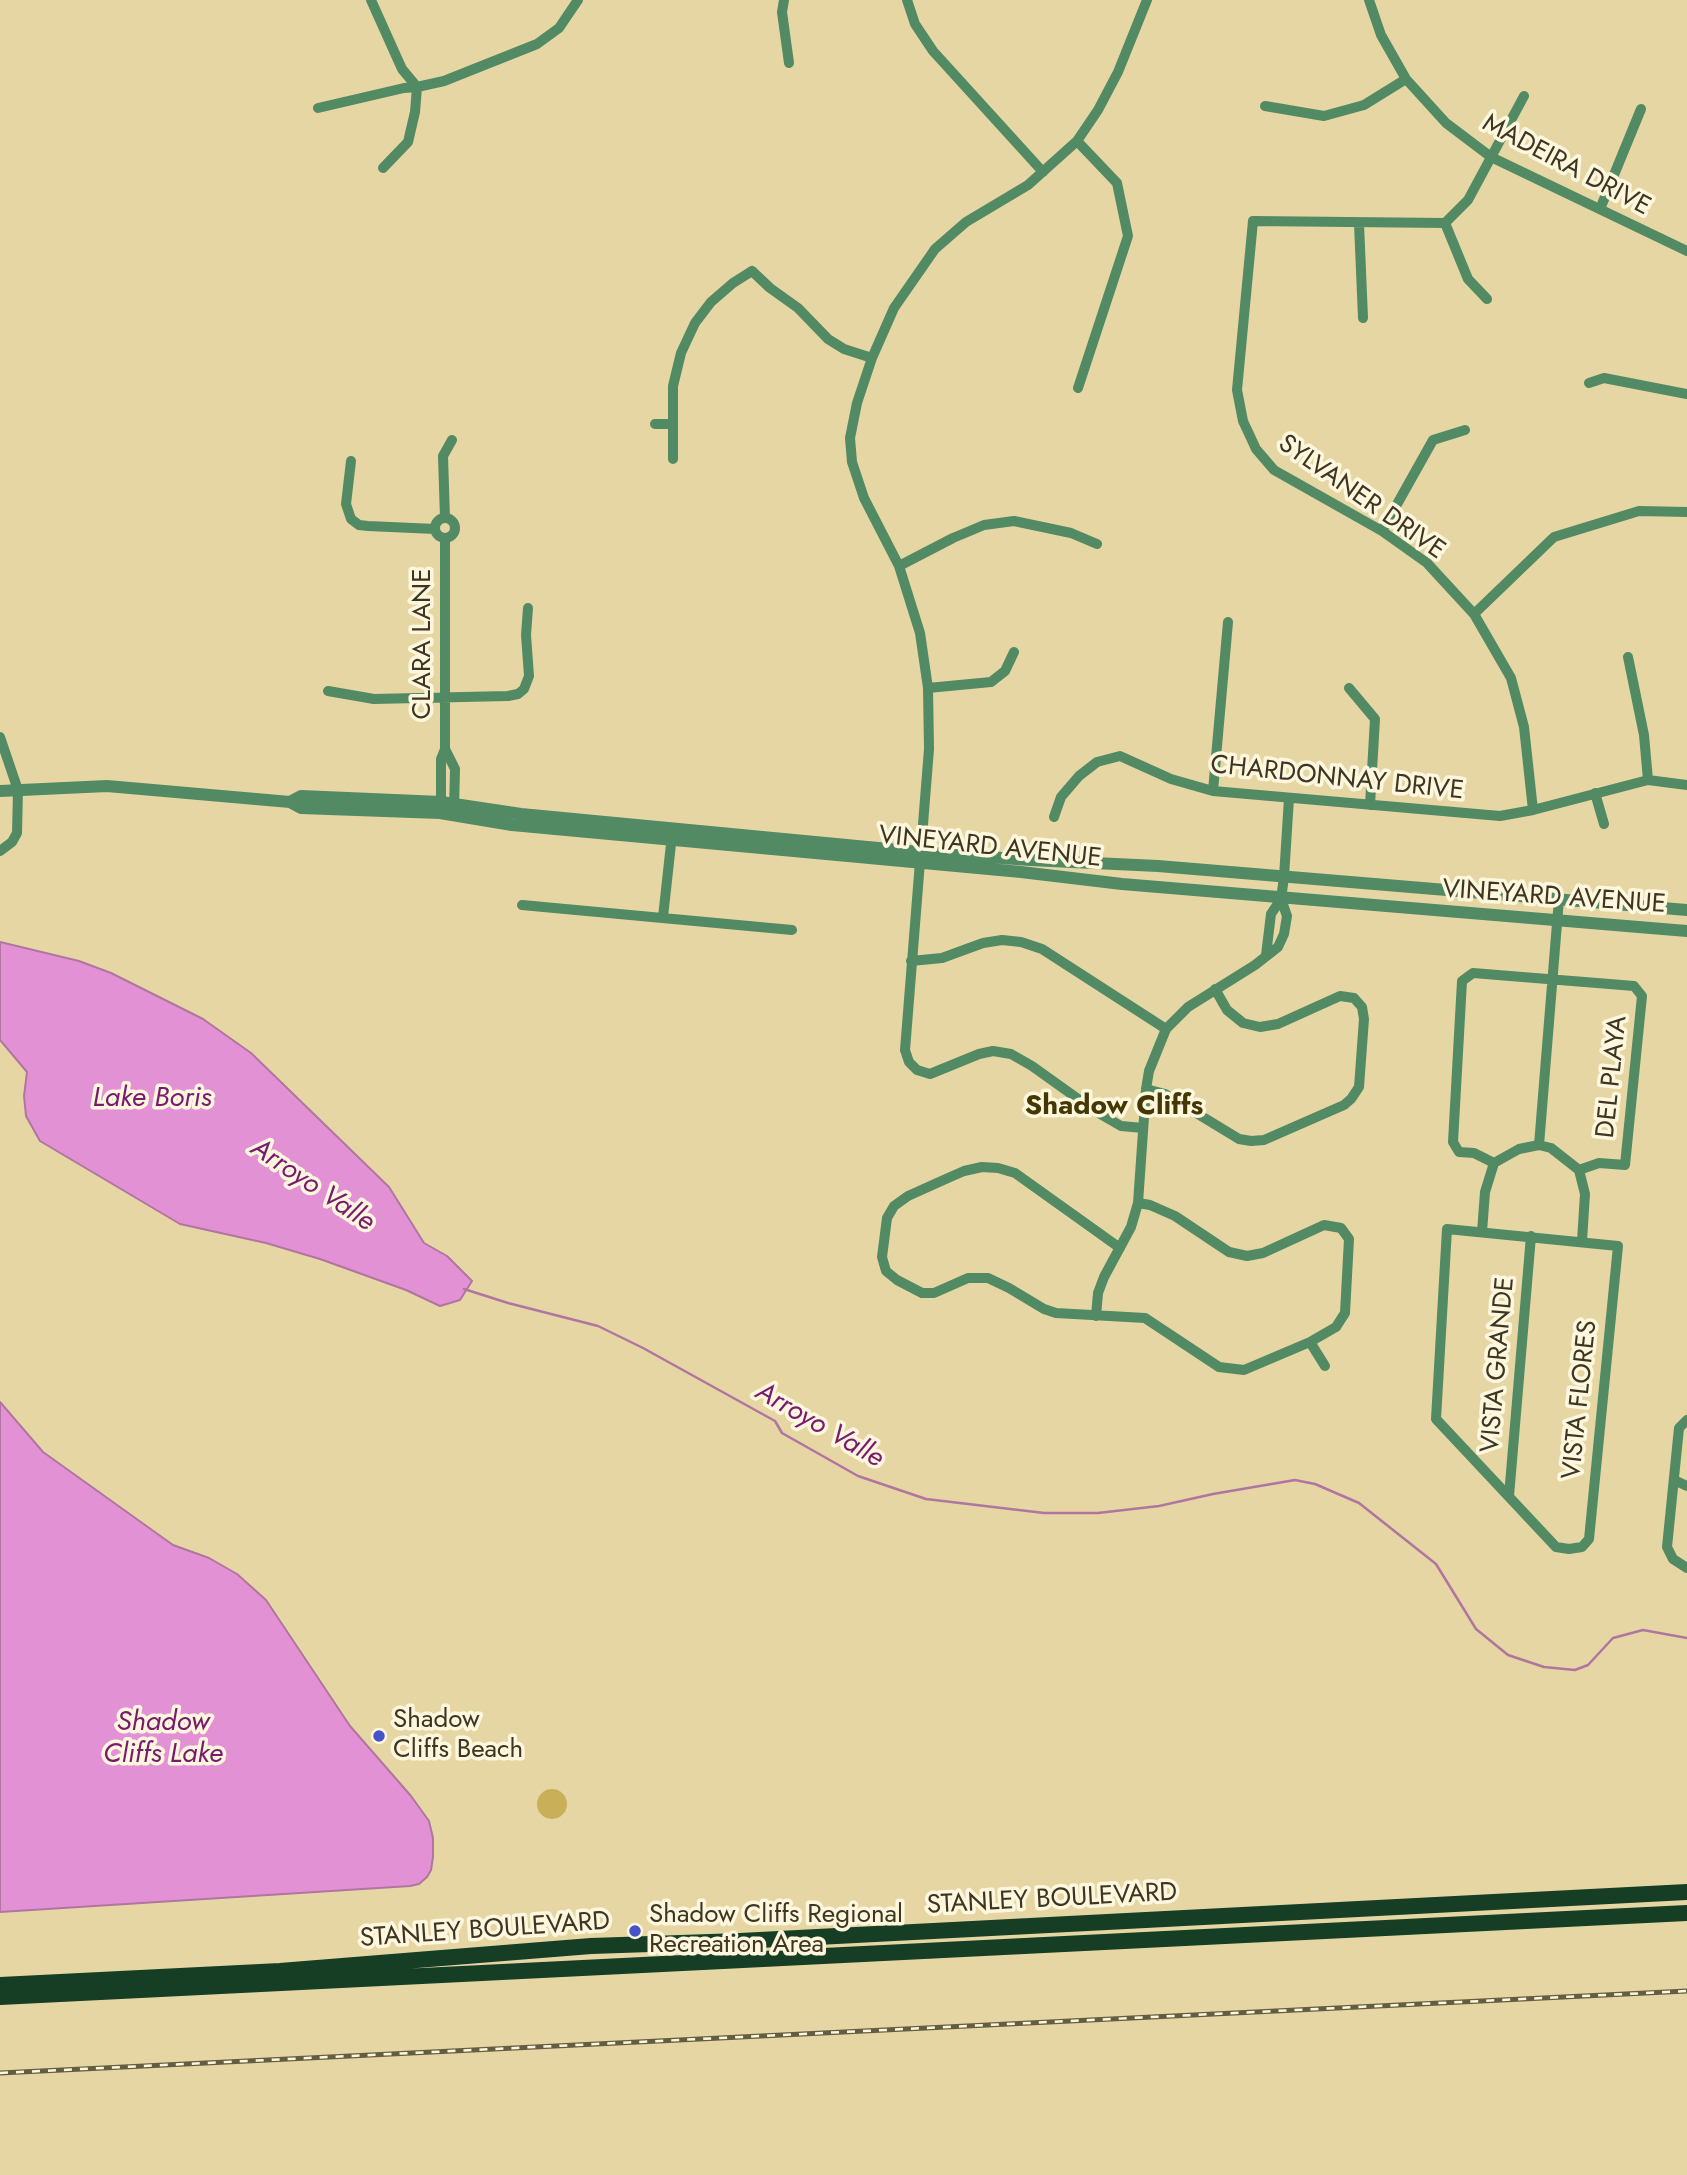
<!DOCTYPE html>
<html>
<head>
<meta charset="utf-8">
<style>
	body { margin:0 }
	canvas { display:block; background:#e5d6a4 }
</style>
</head>
<body>
<canvas width="1687" height="2175"></canvas>
<script>
const c = document.querySelector('canvas').getContext('2d');
c.lineJoin = 'round';
function fillPath(path, color) { c.fillStyle = color; c.fill(path, 'evenodd'); }
const toPath = rows => new Path2D(rows.map(r => 'M' + r).join(''));
function strokePath(path, color, width, dash) { c.strokeStyle = color; c.lineWidth = width; c.lineCap = dash ? 'butt' : 'round'; c.setLineDash(dash || []); c.stroke(path); }
function drawText(font, color, halo, rows, align = 'center') {
  c.font = font + ' Jost,sans-serif'; c.lineWidth = 7; c.setLineDash([]); c.textBaseline = 'middle'; c.strokeStyle = halo; c.fillStyle = color; for (const [text, x, y, turn = 0] of rows) {
    c.save(); c.translate(x, y); c.rotate((+turn || 0) * Math.PI / 180); c.textAlign = isNaN(turn) ? turn : align; if (halo) c.strokeText(text, 0, 0); c.fillText(text, 0, 0); c.restore();
  }
}
fillPath(toPath([
	'537 1804a15 15 0 1 1 30 0a15 15 0 1 1-30 0Z'
]), '#c9b058');
const water = toPath([
	[0,942,79,961,111,973,203,1019,251,1053,389,1187,424,1243,447,1256,472,1281,460,1300,440,1306,406,1290,320,1259,266,1243,180,1224,40,1141,26,1116,24,1096,27,1072,0,1040,0,942],
	[0,1402,43,1452,173,1545,209,1558,237,1574,266,1600,350,1726,411,1796,429,1821,433,1838,433,1857,431,1870,427,1877,419,1884,410,1886,0,1912,0,1402]
]);
fillPath(water, '#e292d4');
strokePath(water, '#b0769f', 2);
strokePath(toPath([
	[464,1289,508,1303,598,1326,643,1348,775,1421,782,1433,858,1476,926,1499,1044,1513,1098,1513,1159,1506,1213,1494,1295,1480,1315,1484,1359,1503,1436,1564,1476,1629,1508,1655,1544,1667,1575,1670,1588,1665,1613,1638,1643,1630,1687,1638]
]), '#b0769f', 2.5);
strokePath(toPath([
	[371,0,402,69,417,87,444,81,537,44,559,28,578,0],
	[784,0,782,12,789,63],
	[907,0,915,24,933,51,1043,172],
	[1369,0,1381,35,1406,79,1446,123,1491,157,1687,251],
	[1524,96,1468,200,1445,223,1253,221,1237,390,1243,421,1256,449,1274,470,1382,531,1427,563,1474,614,1511,678,1524,727,1533,810],
	[1265,106,1324,116,1364,105,1406,79],
	[318,108,404,88,417,87,415,112,408,142,383,168],
	[1077,141,1117,183,1128,236,1078,388],
	[1600,209,1641,109],
	[1445,223,1468,279,1487,299],
	[1359,224,1363,318],
	[1589,383,1604,378,1687,394],
	[655,424,671,424],
	[673,459,673,386,681,353,695,323,711,302,733,283,752,271,770,288,798,308,828,339,844,349,872,358],
	[351,461,346,504,351,519,359,525,368,526,435,529],
	'435 528a10 10 0 1 1 20 0a10 10 0 1 1-20 0Z',
	[445,518,443,456,452,440],
	[1382,531,1433,440,1465,430],
	[445,538,445,749,441,759,441,802,445,806],
	[899,566,953,538,984,525,1014,521,1071,533,1097,544],
	[1474,614,1554,537,1639,511,1687,512],
	[1628,657,1644,735,1648,780],
	[928,688,991,682,1005,671,1014,652],
	[1349,688,1375,719,1370,805],
	[328,691,374,699,508,696,518,694,524,689,529,676,526,635,528,608],
	[0,737,18,790,17,833,12,842,0,851],
	[445,749,455,769,454,810],
	[1213,791,1228,622],
	[1595,793,1604,824],
	[1054,817,1061,797,1079,776,1097,762,1120,756,1171,779,1213,791,1500,816,1533,810,1648,780,1687,785],
	[522,905,792,930],
	[663,917,672,835],
	[1266,955,1271,914,1281,899,1284,877,1289,798],
	[911,961,942,958,983,943,1002,940,1021,942,1042,949,1166,1029],
	[1146,1089,1165,1094,1239,1139,1251,1141,1264,1140,1344,1105,1351,1099,1359,1087,1364,1019,1362,1007,1354,998,1340,996,1278,1024,1260,1027,1243,1023,1227,1010,1215,989],
	[1143,1128,1121,1126,1095,1111,1032,1066,1011,1054,993,1051,979,1054,930,1074,917,1070,909,1062,905,1050,929,749,928,688,920,633,899,566,864,498,852,462,850,438,857,403,872,358,894,308,935,249,966,222,1028,185,1077,141,1098,110,1118,72,1147,0],
	[1539,1145,1559,899],
	[1494,1163,1474,1153,1459,1152,1453,1142,1462,981,1473,973,1634,986,1642,996,1625,1165,1599,1163,1579,1170],
	[1447,1229,1618,1246,1589,1539,1582,1547,1569,1549,1556,1547,1436,1419,1447,1229],
	[1482,1232,1485,1192,1494,1163,1519,1149,1539,1145,1551,1148,1579,1170,1585,1194,1582,1241],
	[1120,1248,1015,1173,998,1168,982,1167,964,1171,948,1178,908,1196,894,1206,887,1218,882,1257,886,1271,897,1280,922,1293,934,1293,968,1278,988,1278,1009,1288,1044,1309,1056,1313,1145,1318,1219,1367,1244,1370,1310,1342,1336,1327,1345,1313,1349,1239,1341,1228,1324,1225,1263,1253,1247,1256,1229,1252,1175,1216,1150,1205,1138,1203],
	[1096,1316,1098,1293,1104,1277,1131,1227,1138,1203,1146,1089,1149,1071,1166,1029,1188,1007,1255,965,1278,947,1284,934,1287,916,1281,899],
	[1310,1342,1325,1366],
	[1687,1420,1679,1428,1667,1547,1673,1559,1687,1568],
	[1674,1480,1687,1486],
	[1509,1496,1531,1236]
]), '#528a64', 10);
strokePath(toPath([
	[0,791,107,786,290,802,301,808,440,813,512,825,1021,872,1122,884,1687,931],
	[290,802,301,796,441,802,521,814,920,852,1030,860,1158,866,1687,910]
]), '#528a64', 12);
strokePath(toPath([
	[0,1985,280,1971,591,1946,740,1941,1687,1892],
	[0,1997,1687,1913]
]), '#153e24', 16);
const rail = toPath([
	[0,2073,1687,1991]
]);
strokePath(rail, '#655d42', 5);
strokePath(rail, '#fef7de', 2.5, [8]);
for (const [x, y, r, color] of [
	[379,1736,7,"#4754c9"],
	[635,1931,7,"#4754c9"]
]) { const dot = new Path2D(); dot.arc(x, y, r, 0, 2 * Math.PI); c.fillStyle = color; c.fill(dot); strokePath(dot, '#fef7de', 2.5); }
drawText('26px', '#3c3622', '#fef7de', [
	["MADEIRA DRIVE",1566,166,28],
	["SYLVANER DRIVE",1361,498,35],
	["CLARA LANE",424,644,-90],
	["CHARDONNAY DRIVE",1337,779,6],
	["VINEYARD AVENUE",990,848,6],
	["VINEYARD AVENUE",1554,898,4],
	["DEL PLAYA",1613,1077,-84],
	["VISTA GRANDE",1499,1365,-85],
	["VISTA FLORES",1581,1400,-84],
	["STANLEY BOULEVARD",1052,1900,-3],
	["STANLEY BOULEVARD",485,1931,-4]
]);
drawText('26px', '#3c3622', '#fef7de', [
	["Shadow",393,1721],
	["Cliffs Beach",393,1751],
	["Shadow Cliffs Regional",649,1916],
	["Recreation Area",649,1946]
], 'left');
drawText('italic 28px', '#781a6e', '#fef7de', [
	["Lake Boris",152,1099],
	["Arroyo Valle",312,1186,34],
	["Arroyo Valle",819,1426,30],
	["Shadow",163,1723],
	["Cliffs Lake",163,1755]
]);
drawText('bold 28px', '#433704', '#fef7de', [
	["Shadow Cliffs",1114,1107]
]);
</script>
</body>
</html>
